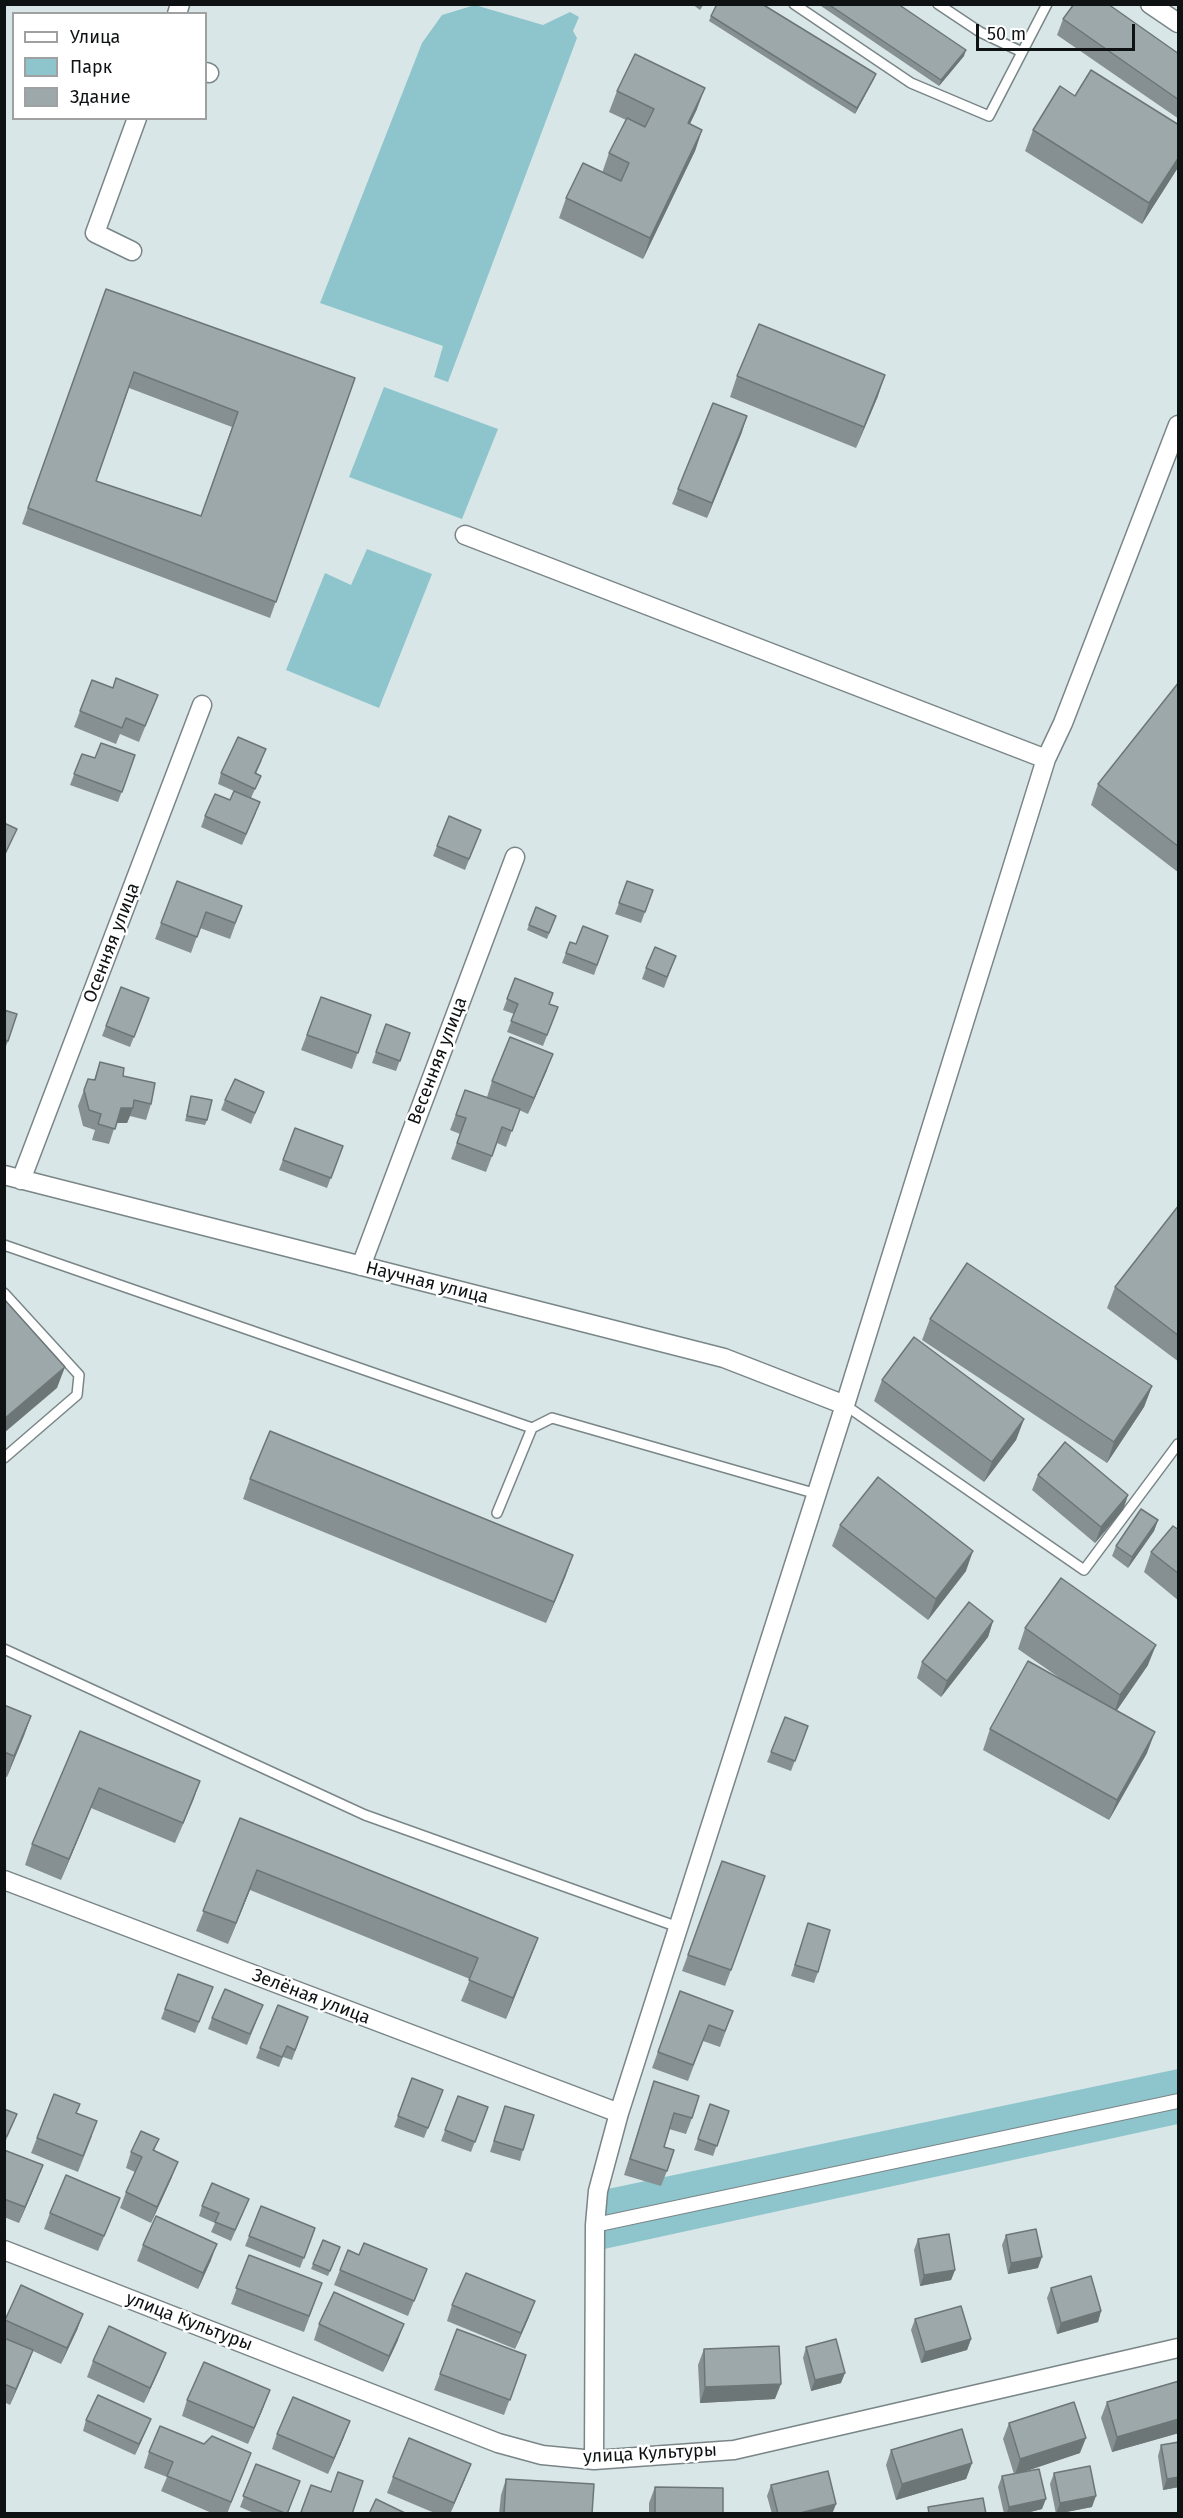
<!DOCTYPE html>
<html>
<head>
<meta charset="utf-8">
<style>
	body { margin:0 }
	#map { position:relative; width:1183px; height:2518px; overflow:hidden; background:#d9e6e7; font-family:"Fira Sans",sans-serif }
	canvas { display:block }
	.frame { position:absolute; inset:0; border:6px solid #0e1213; pointer-events:none }
	.legend { position:absolute; left:12px; top:12px; width:195px; height:108px; box-sizing:border-box; background:#fff; border:2px solid #9fa0a1; margin:0; padding:8px 10px; list-style:none; font-size:18px; color:#0e1213 }
	.legend li { display:flex; align-items:center; gap:12px; height:30px }
	.legend b { width:30px; border:2px solid #9fa0a1 }
	.scale { position:absolute; left:976px; top:24px; width:159px; height:27px; box-sizing:border-box; border:3px solid #0e1213; border-top:0; padding-left:8px; font-size:18px; line-height:21px; white-space:nowrap; color:#0e1213; -webkit-text-stroke:4px #fff; paint-order:stroke }
</style>
</head>
<body>
<div id="map">
<canvas width="1183" height="2518"></canvas>
<div class="frame"></div>
<ul class="legend">
<li><b style="height:8px;background:#fff"></b>Улица</li>
<li><b style="height:16px;background:#8ec5cc"></b>Парк</li>
<li><b style="height:16px;background:#9ca8aa"></b>Здание</li>
</ul>
<div class="scale">50 m</div>
</div>
<script>
const c = document.querySelector('canvas').getContext('2d');
c.lineJoin = 'round';
function fillPath(path, color) { c.fillStyle = color; c.fill(path, 'evenodd'); }
const toPath = rows => new Path2D(rows.map(r => 'M' + r).join(''));
function strokePath(path, color, width, dash) { c.strokeStyle = color; c.lineWidth = width; c.lineCap = dash ? 'butt' : 'round'; c.setLineDash(dash || []); c.stroke(path); }
function drawText(font, color, halo, rows, align = 'center') {
  c.font = font + ' "Fira Sans",sans-serif'; c.lineWidth = 5; c.setLineDash([]); c.textBaseline = 'middle'; c.strokeStyle = halo; c.fillStyle = color; for (const [text, x, y, turn = 0] of rows) {
    c.save(); c.translate(x, y); c.rotate((+turn || 0) * Math.PI / 180); c.textAlign = isNaN(turn) ? turn : align; if (halo) c.strokeText(text, 0, 0); c.fillText(text, 0, 0); c.restore();
  }
}
fillPath(toPath([
	[475,5,543,25,570,12,579,17,573,31,577,38,448,382,434,377,443,346,320,303,422,43,442,15],
	[384,387,498,429,462,519,349,477],
	[367,549,432,574,379,708,286,670,325,573,351,585],
	[1178,2069,1178,2124,595,2251,598,2191]
]), '#8ec5cc');
const service = toPath([
	[794,4,911,83,989,116,1047,4],
	[938,4,980,32,1022,52],
	[4,1245,532,1428],
	[4,1293,79,1375,77,1395,4,1458],
	[845,1405,1084,1570,1178,1444],
	[497,1513,532,1428,552,1418,817,1494],
	[4,1649,365,1815,678,1927]
]);
const pedestrian = toPath([
	[595,2225,1178,2101]
]);
const minor = toPath([
	[1150,4,1178,23],
	[177,14,180,4],
	[206,72,209,73],
	[132,251,95,233,137,118],
	[465,535,1046,759],
	[4,1175,724,1358,845,1405],
	[21,1180,202,705],
	[361,1266,515,857],
	[4,1880,619,2113],
	[4,2250,498,2443,542,2455,594,2460,734,2450,1178,2348],
	[594,2460,595,2225,598,2191,619,2113,845,1405,1046,759,1063,723,1178,425]
]);
strokePath(service, '#798587', 12);
strokePath(pedestrian, '#798587', 16);
strokePath(minor, '#798587', 21);
strokePath(service, '#fff', 9);
strokePath(pedestrian, '#fff', 14);
strokePath(minor, '#fff', 18);
fillPath(toPath([
	[692,4,704,4,700,10],
	[818,4,898,4,964,56,939,86],
	[711,16,874,79,855,114,709,21],
	[1063,19,1179,54,1179,119,1057,35],
	[617,91,697,109,690,124,702,130,695,151,643,259,559,218,566,198,602,173,609,153,626,120,609,112],
	[1075,96,1179,125,1179,166,1142,224,1025,151,1033,130],
	[106,289,355,378,270,618,22,524],
	[129,388,232,427,201,516,96,481],
	[737,376,878,396,856,448,730,397],
	[742,432,707,518,672,504,678,489],
	[1179,682,1179,873,1091,805,1098,784],
	[113,688,158,695,139,742,120,734,116,744,74,727,80,711],
	[82,754,95,758,135,755,118,802,70,785],
	[262,760,256,774,261,776,251,798,256,813,242,845,201,827,205,816,230,800,234,791,218,784,221,773],
	[481,830,465,870,433,856,437,846],
	[177,881,242,906,230,939,200,928,191,953,155,939],
	[627,881,653,890,641,923,615,914],
	[536,907,556,916,547,939,527,930],
	[608,936,594,975,562,963,570,942,576,944],
	[676,956,664,988,642,979,646,968],
	[515,978,549,1004,558,1007,543,1046,507,1032,514,1014,503,1010],
	[121,987,149,998,130,1047,102,1036],
	[321,997,371,1015,352,1069,301,1050],
	[4,1010,8,1041,4,1051],
	[386,1024,410,1033,396,1071,372,1063],
	[100,1062,123,1076,151,1104,146,1120,130,1116,127,1123,116,1123,109,1144,92,1140,95,1130,83,1126,78,1106,88,1079,94,1080],
	[547,1070,528,1114,519,1110,506,1147,497,1143,486,1172,451,1159,460,1134,450,1130,465,1090,487,1097,492,1081],
	[264,1092,251,1124,221,1110,225,1100],
	[191,1096,207,1120,205,1125,185,1121],
	[295,1128,343,1146,327,1188,279,1170],
	[1179,1205,1179,1362,1107,1308,1115,1287],
	[930,1319,1152,1386,1144,1407,1107,1463,922,1340],
	[882,1380,1024,1419,1016,1440,984,1482,874,1401],
	[1038,1475,1128,1495,1123,1510,1095,1543,1032,1490],
	[250,1479,566,1575,546,1623,243,1499],
	[1158,1520,1154,1531,1128,1568,1112,1556,1116,1546],
	[840,1525,966,1571,928,1620,832,1546],
	[1179,1530,1179,1601,1144,1572,1151,1552],
	[993,1621,988,1637,941,1697,917,1678,922,1662],
	[1025,1628,1148,1665,1116,1711,1147,1753,1109,1820,983,1750,990,1729,1064,1681,1018,1649],
	[4,1705,31,1716,7,1777,4,1776],
	[785,1717,808,1726,791,1771,767,1762],
	[80,1731,200,1781,175,1843,91,1808,61,1880,25,1865,32,1844],
	[240,1818,538,1938,506,2019,461,2001,470,1979,250,1890,228,1944,196,1931],
	[722,1861,731,1970,725,1986,682,1971],
	[808,1923,818,1972,814,1983,791,1976],
	[178,1974,213,1987,195,2033,161,2019],
	[680,1991,733,2011,720,2047,703,2041,688,2081,652,2068],
	[259,2015,247,2045,208,2029,212,2018],
	[308,2017,292,2060,283,2057,279,2067,256,2058,260,2048],
	[412,2078,443,2090,424,2138,394,2127],
	[654,2081,692,2118,686,2134,669,2129,664,2147,667,2171,661,2186,624,2175],
	[54,2094,76,2113,92,2136,78,2172,31,2153],
	[458,2096,488,2107,471,2152,441,2141],
	[710,2104,729,2111,713,2156,694,2150],
	[505,2106,523,2150,520,2161,490,2152],
	[4,2109,17,2114,4,2145],
	[159,2139,154,2151,172,2177,151,2223,120,2208,126,2192,135,2172,126,2168,131,2152],
	[4,2150,37,2181,19,2223,4,2217],
	[202,2206,245,2209,231,2241,211,2232,215,2223,199,2216],
	[261,2206,315,2228,300,2268,245,2246],
	[50,2213,114,2213,98,2251,44,2229],
	[1006,2235,1038,2268,1008,2274,1002,2245],
	[918,2239,955,2270,951,2280,920,2286,914,2250],
	[323,2240,340,2247,328,2276,311,2269],
	[143,2245,211,2260,198,2289,137,2261],
	[249,2255,322,2283,304,2332,231,2304],
	[359,2255,427,2269,408,2316,334,2285,340,2270],
	[1051,2288,1101,2311,1098,2322,1057,2334,1047,2298],
	[452,2305,529,2317,515,2349,447,2321],
	[83,2314,77,2330,61,2364,33,2351,27,2366,10,2405,4,2402,4,2320],
	[915,2319,971,2339,967,2350,921,2363,911,2330],
	[319,2324,398,2340,383,2372,314,2340],
	[457,2329,526,2355,504,2415,434,2390],
	[806,2347,841,2383,811,2391,803,2358],
	[704,2349,775,2399,700,2403,698,2365],
	[166,2353,160,2368,144,2403,87,2377,93,2361],
	[1179,2381,1179,2433,1112,2452,1101,2418,1107,2402],
	[187,2400,264,2406,248,2444,182,2416],
	[151,2419,135,2455,83,2431,86,2420],
	[1009,2423,1080,2453,1021,2472,1042,2509,1022,2514,1004,2514,998,2487,1002,2476,1014,2474,1003,2439],
	[277,2434,344,2437,328,2474,272,2449],
	[1179,2442,1179,2487,1163,2490,1158,2456,1161,2445],
	[204,2444,245,2468,227,2514,214,2514,161,2491,167,2477,144,2468,149,2452],
	[891,2450,972,2463,966,2479,896,2500,886,2465],
	[256,2464,287,2514,256,2514,240,2507],
	[1054,2473,1092,2507,1056,2514,1050,2484],
	[393,2477,465,2479,450,2514,437,2514,387,2493],
	[506,2479,592,2514,499,2514,501,2495],
	[771,2485,836,2504,832,2514,772,2514,767,2496],
	[655,2487,723,2514,649,2514,649,2503]
]), '#869092');
fillPath(toPath([
	[966,50,964,56,939,86,941,80],
	[876,74,874,79,855,114,857,108],
	[705,88,697,109,680,144,688,123],
	[702,130,695,151,643,259,650,238],
	[1179,157,1179,166,1142,224,1149,203],
	[885,375,878,396,856,448,864,427],
	[747,416,742,432,707,518,712,503],
	[553,1054,547,1070,528,1114,534,1098],
	[121,1108,133,1108,127,1123,115,1123],
	[65,1367,57,1388,4,1433,4,1419],
	[1152,1386,1144,1407,1107,1463,1114,1442],
	[1024,1419,1016,1440,984,1482,992,1462],
	[1128,1495,1123,1510,1095,1543,1101,1527],
	[1158,1520,1154,1531,1128,1568,1132,1557],
	[973,1551,966,1571,928,1620,936,1599],
	[573,1555,566,1575,546,1623,554,1602],
	[993,1621,988,1637,941,1697,947,1681],
	[1156,1645,1148,1665,1113,1716,1120,1695],
	[31,1716,24,1736,7,1777,14,1756],
	[1155,1732,1147,1753,1109,1820,1117,1800],
	[200,1781,193,1801,175,1843,183,1823],
	[99,1788,91,1808,61,1880,69,1859],
	[257,1870,250,1890,228,1944,236,1923],
	[538,1938,530,1959,506,2019,513,1998],
	[178,2162,172,2177,151,2223,157,2207],
	[43,2165,37,2181,19,2223,25,2207],
	[217,2244,211,2260,198,2289,203,2273],
	[1042,2257,1038,2268,1008,2274,1011,2263],
	[955,2270,951,2280,920,2286,924,2275],
	[535,2301,529,2317,515,2349,521,2333],
	[1101,2311,1098,2322,1057,2334,1061,2323],
	[83,2314,77,2330,61,2364,67,2348],
	[404,2324,398,2340,383,2372,389,2356],
	[971,2339,967,2350,921,2363,925,2352],
	[33,2350,27,2366,10,2405,16,2389],
	[166,2353,160,2368,144,2403,150,2388],
	[845,2373,841,2383,811,2391,815,2380],
	[781,2384,775,2399,700,2403,705,2387],
	[270,2390,264,2406,248,2444,254,2428],
	[151,2419,147,2429,135,2455,139,2444],
	[1179,2419,1179,2433,1112,2452,1117,2437],
	[350,2421,344,2437,328,2474,334,2458],
	[1086,2438,1080,2453,1015,2475,1020,2459],
	[972,2463,966,2479,896,2500,902,2484],
	[471,2464,465,2479,450,2514,454,2503],
	[1179,2477,1179,2487,1163,2490,1167,2479],
	[1096,2496,1092,2507,1056,2514,1060,2503],
	[1046,2499,1042,2509,1022,2514,1006,2514,1009,2507],
	[836,2504,832,2514,796,2514]
]), '#6d7677');
const building = toPath([
	[717,4,762,4,876,74,857,108,711,16,717,4],
	[828,4,898,4,966,50,941,80,828,4],
	[1074,4,1108,4,1179,54,1179,100,1063,19,1074,4],
	[635,54,705,88,688,123,702,130,650,238,566,198,583,163,621,181,629,163,609,153,627,118,645,127,654,109,617,91,635,54],
	[1091,70,1179,125,1179,157,1149,203,1033,130,1060,86,1075,96,1091,70],
	[106,289,355,378,276,602,28,508,106,289],
	[134,372,238,412,201,516,96,481,134,372],
	[759,324,885,375,864,427,737,376,759,324],
	[713,403,747,416,712,503,678,489,713,403],
	[116,678,158,695,145,726,126,718,122,728,80,711,92,680,113,688,116,678],
	[1179,682,1179,847,1098,784,1179,682],
	[238,737,266,749,255,773,261,776,255,789,221,773,238,737],
	[101,743,135,755,122,792,74,774,82,754,95,758,101,743],
	[234,791,260,802,246,834,205,816,215,794,230,800,234,791],
	[449,816,481,830,469,859,437,846,449,816],
	[4,823,17,829,4,856,4,823],
	[177,881,242,906,235,923,206,912,197,937,161,923,177,881],
	[627,881,653,890,645,912,619,903,627,881],
	[536,907,556,916,549,933,529,925,536,907],
	[583,926,608,936,597,965,566,953,570,942,576,944,583,926],
	[655,947,676,956,667,977,646,968,655,947],
	[515,978,553,993,549,1004,558,1007,547,1035,511,1021,518,1004,507,999,515,978],
	[121,987,149,998,134,1037,106,1026,121,987],
	[321,997,371,1015,358,1053,307,1035,321,997],
	[4,1010,17,1014,8,1041,4,1040,4,1010],
	[386,1024,410,1033,400,1061,376,1052,386,1024],
	[510,1037,553,1054,534,1098,492,1081,510,1037],
	[100,1062,124,1068,123,1076,155,1083,151,1104,134,1100,133,1108,121,1108,115,1129,98,1124,101,1114,89,1110,84,1090,88,1079,95,1080,100,1062],
	[235,1079,264,1092,255,1113,225,1100,235,1079],
	[465,1090,520,1109,512,1131,502,1127,492,1156,457,1143,466,1118,456,1115,465,1090],
	[191,1096,212,1100,207,1120,187,1116,191,1096],
	[295,1128,343,1146,331,1178,283,1160,295,1128],
	[1179,1205,1179,1336,1115,1287,1179,1205],
	[967,1263,1152,1386,1114,1442,930,1319,967,1263],
	[4,1299,65,1367,4,1419,4,1299],
	[914,1337,1024,1419,992,1462,882,1380,914,1337],
	[270,1431,573,1555,554,1602,250,1479,270,1431],
	[1065,1442,1128,1495,1101,1527,1038,1475,1065,1442],
	[878,1477,973,1551,936,1599,840,1525,878,1477],
	[1141,1509,1158,1520,1132,1557,1116,1546,1141,1509],
	[1173,1526,1179,1530,1179,1574,1151,1552,1173,1526],
	[1061,1578,1156,1645,1120,1695,1025,1628,1061,1578],
	[969,1602,993,1621,947,1681,922,1662,969,1602],
	[1028,1661,1155,1732,1117,1800,990,1729,1028,1661],
	[4,1705,31,1716,14,1756,4,1752,4,1705],
	[785,1717,808,1726,795,1761,771,1752,785,1717],
	[80,1731,200,1781,183,1823,99,1788,69,1859,32,1844,80,1731],
	[240,1818,538,1938,513,1998,469,1980,478,1958,257,1870,236,1923,203,1911,240,1818],
	[722,1861,765,1876,731,1970,688,1955,722,1861],
	[808,1923,830,1930,818,1972,795,1965,808,1923],
	[178,1974,213,1987,199,2022,165,2009,178,1974],
	[225,1989,263,2005,250,2034,212,2018,225,1989],
	[680,1991,733,2011,725,2031,709,2025,693,2065,658,2052,680,1991],
	[278,2005,308,2017,295,2050,287,2046,282,2057,260,2048,278,2005],
	[412,2078,443,2090,428,2128,398,2116,412,2078],
	[654,2081,699,2096,692,2118,674,2113,664,2147,674,2150,667,2171,630,2159,654,2081],
	[54,2094,80,2104,76,2113,97,2121,83,2156,37,2138,54,2094],
	[458,2096,488,2107,475,2142,445,2130,458,2096],
	[710,2104,729,2111,717,2146,698,2139,710,2104],
	[505,2106,534,2115,523,2150,494,2141,505,2106],
	[4,2109,17,2114,7,2136,4,2135,4,2109],
	[141,2131,159,2139,153,2150,178,2162,157,2207,126,2192,142,2157,131,2152,141,2131],
	[4,2150,43,2165,25,2207,4,2199,4,2150],
	[66,2175,120,2198,104,2236,50,2213,66,2175],
	[212,2183,249,2199,235,2230,215,2222,219,2213,202,2206,212,2183],
	[261,2206,315,2228,304,2258,249,2236,261,2206],
	[156,2216,217,2244,203,2273,143,2245,156,2216],
	[1036,2229,1042,2257,1011,2263,1006,2235,1036,2229],
	[949,2234,955,2270,924,2275,918,2239,949,2234],
	[323,2240,340,2247,330,2271,313,2264,323,2240],
	[364,2243,427,2269,414,2301,340,2270,348,2250,359,2255,364,2243],
	[249,2255,322,2283,309,2316,236,2288,249,2255],
	[466,2273,535,2301,521,2333,452,2305,466,2273],
	[1091,2276,1101,2311,1061,2323,1051,2288,1091,2276],
	[21,2285,83,2314,67,2348,5,2320,21,2285],
	[334,2292,404,2324,389,2356,319,2324,334,2292],
	[961,2306,971,2339,925,2352,915,2319,961,2306],
	[109,2326,166,2353,150,2388,93,2361,109,2326],
	[457,2329,526,2355,510,2400,440,2374,457,2329],
	[4,2338,33,2350,16,2389,4,2384,4,2338],
	[836,2339,845,2373,815,2380,806,2347,836,2339],
	[779,2346,781,2384,705,2387,704,2349,779,2346],
	[204,2362,270,2390,254,2428,187,2400,204,2362],
	[1179,2381,1179,2419,1117,2437,1107,2402,1179,2381],
	[98,2395,151,2419,139,2444,86,2420,98,2395],
	[293,2397,350,2421,334,2458,277,2434,293,2397],
	[1074,2402,1086,2438,1020,2459,1009,2423,1074,2402],
	[160,2426,204,2444,212,2436,251,2453,231,2502,167,2476,173,2462,149,2452,160,2426],
	[962,2429,972,2463,902,2484,891,2450,962,2429],
	[409,2438,471,2464,454,2503,393,2477,409,2438],
	[1179,2442,1179,2477,1167,2479,1161,2445,1179,2442],
	[256,2464,300,2481,287,2514,243,2496,256,2464],
	[1090,2466,1096,2496,1060,2503,1054,2473,1090,2466],
	[1039,2469,1046,2499,1009,2507,1002,2476,1039,2469],
	[828,2471,836,2504,796,2514,778,2514,771,2485,828,2471],
	[338,2472,363,2481,352,2514,307,2514,301,2512,311,2485,331,2492,338,2472],
	[506,2479,594,2484,592,2514,504,2514,506,2479],
	[655,2487,723,2488,723,2514,655,2514,655,2487],
	[983,2498,986,2514,929,2514,928,2507,983,2498],
	[376,2499,407,2514,369,2514,376,2499]
]);
fillPath(building, '#9ca8aa');
strokePath(building, '#6d7677', 1.5);
drawText('18px', '#0e1213', '#fff', [
	["Осенняя улица",112,943,-69],
	["Весенняя улица",438,1061,-69],
	["Научная улица",427,1283,14],
	["Зелёная улица",311,1997,21],
	["улица Культуры",189,2322,21],
	["улица Культуры",650,2454,-3]
]);
</script>
</body>
</html>
